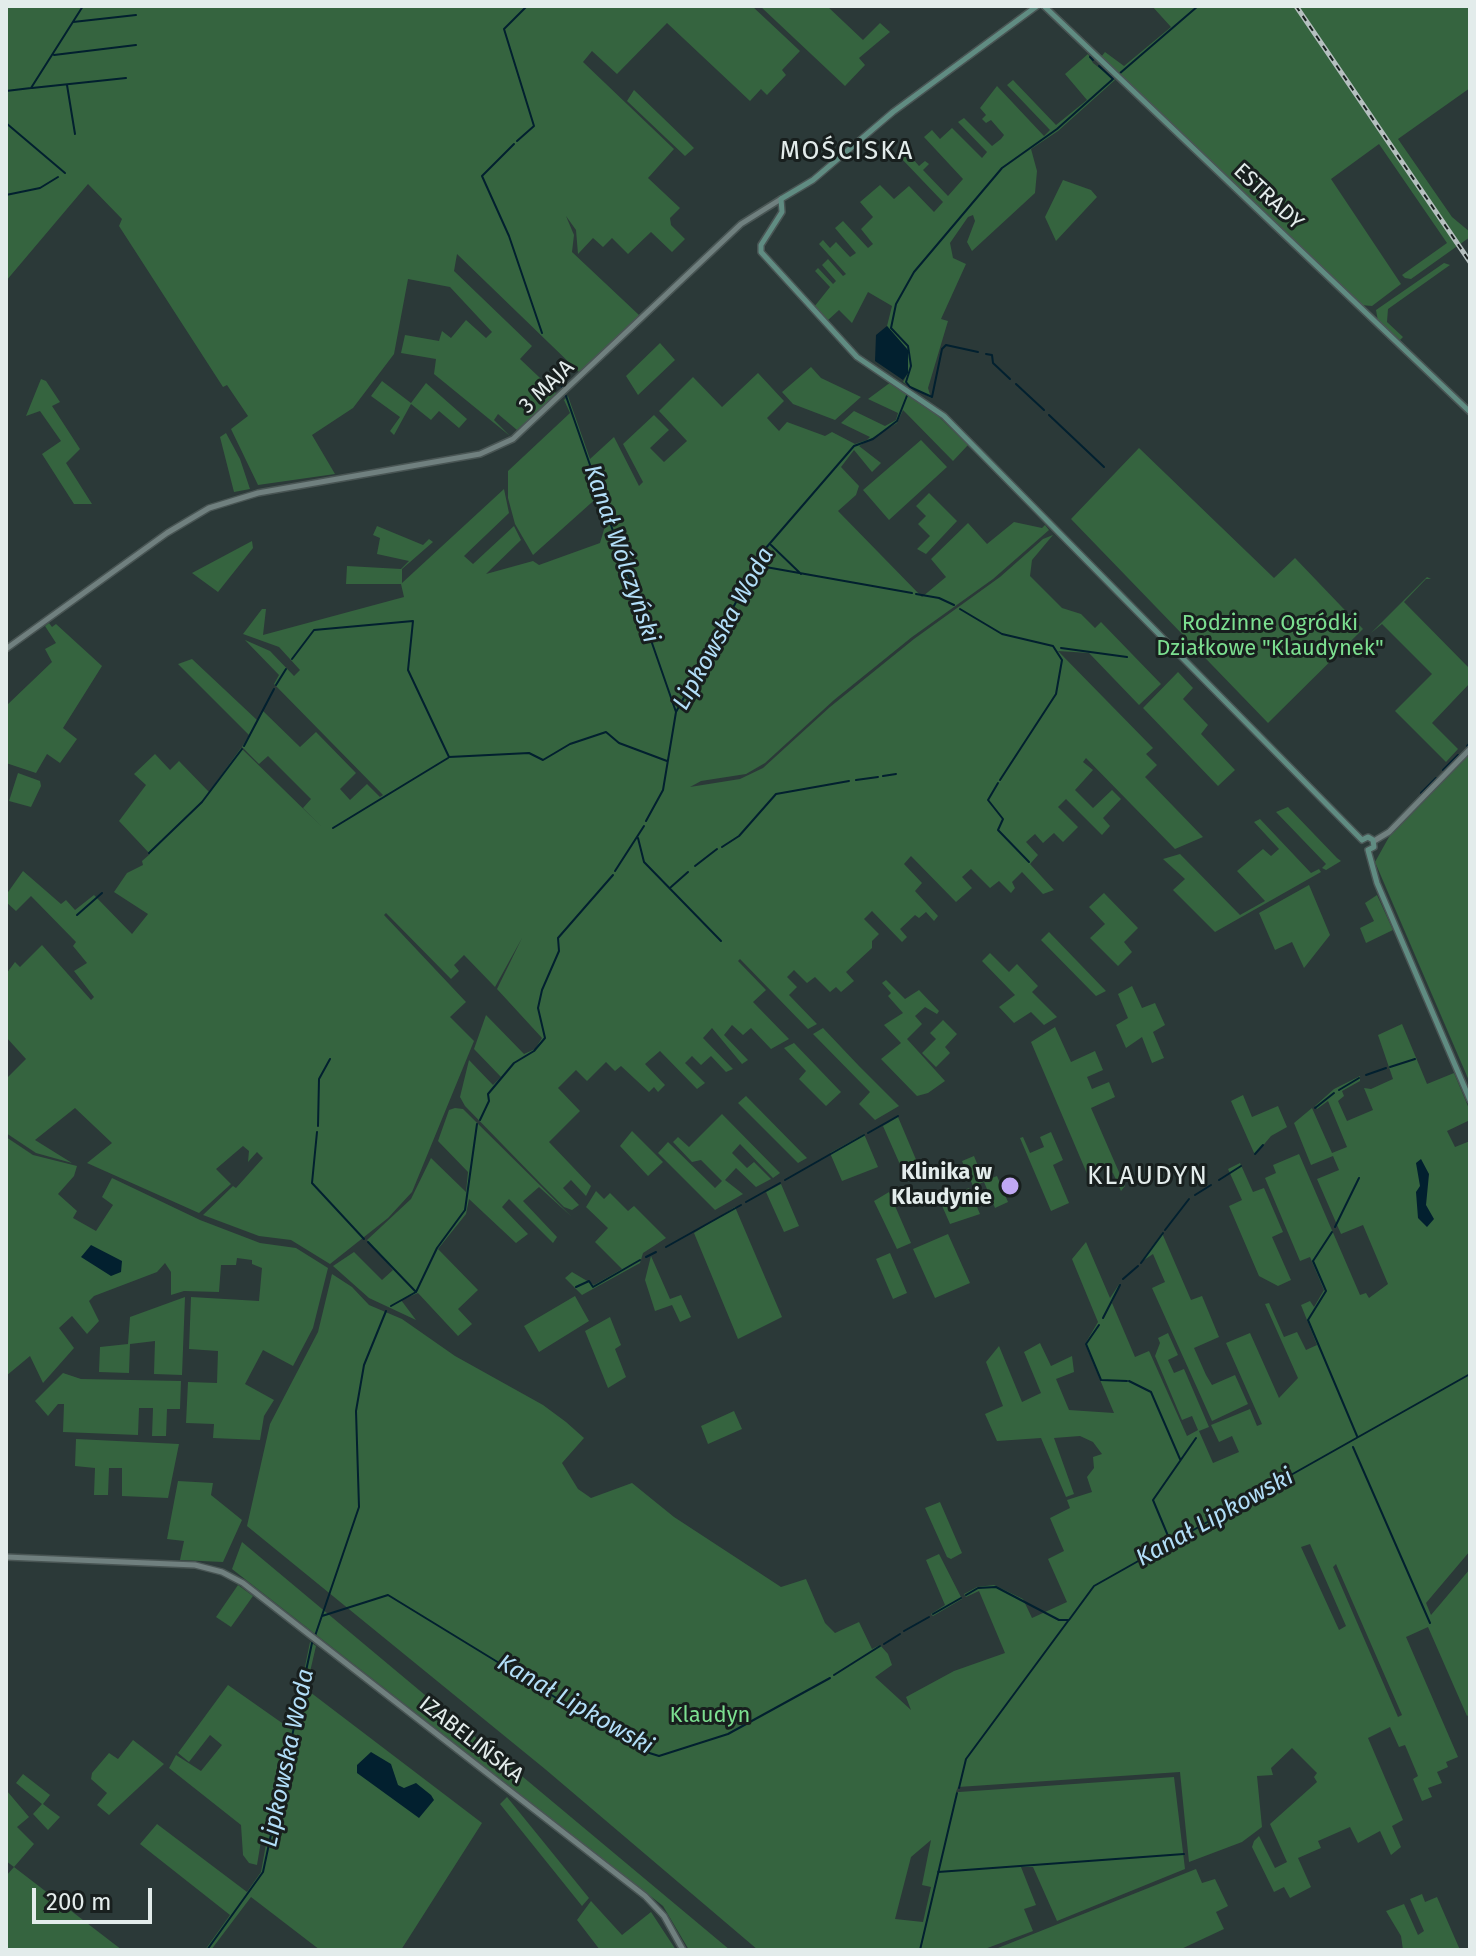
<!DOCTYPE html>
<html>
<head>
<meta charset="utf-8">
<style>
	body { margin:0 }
	#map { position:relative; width:1476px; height:1956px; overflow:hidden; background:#2b3938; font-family:"Fira Sans",sans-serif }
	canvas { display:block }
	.frame { position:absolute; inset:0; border:8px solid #e3eceb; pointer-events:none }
	.scale { position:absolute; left:32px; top:1888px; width:120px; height:36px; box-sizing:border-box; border:4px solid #e3eceb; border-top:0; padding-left:10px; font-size:24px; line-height:28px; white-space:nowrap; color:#e3eceb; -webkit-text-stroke:6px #181f1e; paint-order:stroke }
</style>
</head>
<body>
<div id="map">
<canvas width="1476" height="1956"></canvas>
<div class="frame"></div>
<div class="scale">200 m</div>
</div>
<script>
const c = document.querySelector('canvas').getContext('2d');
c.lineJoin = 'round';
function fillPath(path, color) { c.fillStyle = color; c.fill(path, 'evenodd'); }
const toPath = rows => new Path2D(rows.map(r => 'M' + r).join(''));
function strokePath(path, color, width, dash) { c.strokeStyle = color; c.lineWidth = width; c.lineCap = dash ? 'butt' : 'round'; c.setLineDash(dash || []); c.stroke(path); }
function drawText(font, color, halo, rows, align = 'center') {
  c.font = font + ' "Fira Sans",sans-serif'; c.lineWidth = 6; c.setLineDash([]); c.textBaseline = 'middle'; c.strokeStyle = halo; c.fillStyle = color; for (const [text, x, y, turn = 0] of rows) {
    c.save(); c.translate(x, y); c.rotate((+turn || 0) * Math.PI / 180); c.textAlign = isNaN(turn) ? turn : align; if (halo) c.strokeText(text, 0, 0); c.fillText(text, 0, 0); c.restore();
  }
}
fillPath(toPath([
	[6,6,752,6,800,51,782,70,786,75,767,95,761,89,750,101,667,23,617,74,592,51,583,62,674,149,648,178,680,208,670,218,671,225,685,239,672,252,651,232,628,254,612,238,603,247,593,238,578,254,576,230,566,216,574,235,572,252,639,315,580,373,457,254,454,271,532,346,520,359,557,394,517,430,498,414,494,420,510,436,434,374,436,359,401,353,405,335,439,341,442,331,451,338,466,320,486,338,492,332,450,287,408,279,394,354,353,408,312,435,335,474,258,485,231,429,248,416,227,385,223,387,119,226,122,219,88,184,6,281],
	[760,6,827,6,863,40,880,23,890,32,859,58,865,65,845,86],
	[1152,6,1470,6,1470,88,1398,139,1452,217,1470,232,1470,237,1411,279,1405,278,1402,275,1447,243,1379,144,1331,179,1401,284,1372,306,1361,305,1101,57,1105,52,1124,66,1171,27],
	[1088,54,1093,63,1115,80,1058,131,1031,149,1037,171,1035,193,972,251,967,242,975,221,973,215,968,217,950,243,953,258,966,264,941,319,948,321,928,388,931,398,903,382,908,373,904,346,887,326,892,306,868,292,852,323,839,310,827,321,814,307,830,287,815,271,818,268,833,284,836,281,822,265,828,259,843,276,846,274,819,244,823,240,830,248,836,242,850,257,856,253,835,228,843,221,868,248,873,244,861,229,873,217,860,202,880,185,894,199,909,186,934,212,943,202,900,157,907,152,919,166,925,161,929,164,923,170,948,196,963,179,924,137,932,130,940,139,952,128,982,158,987,152,958,122,964,118,992,146,1001,139,1004,135,991,120,986,123,982,119,986,115,980,108,997,86,1044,136,1050,130,1007,85,1013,80,1056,125,1087,100,1065,74],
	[634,90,687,141,694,148,685,156,627,101],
	[1063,180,1091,190,1097,197,1056,241,1045,217],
	[1444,263,1450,265,1388,309,1387,322,1403,337,1400,340,1378,321,1376,310],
	[660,343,675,360,638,395,626,376],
	[811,367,821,378,861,397,835,420,793,404,782,392],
	[758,373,784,401,767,418,779,431,787,422,825,436,832,432,855,444,867,440,870,437,841,423,854,411,885,426,896,420,898,413,868,399,891,382,932,410,968,445,953,461,903,410,897,423,859,446,881,463,872,472,854,450,841,467,859,486,856,495,838,511,922,597,946,577,931,559,968,523,987,544,1014,522,1042,528,1045,525,1049,530,993,579,912,637,834,700,765,763,746,774,701,781,690,787,740,779,763,768,830,707,914,639,1000,577,1043,539,1053,535,1032,560,1030,576,1062,608,1081,614,1095,628,1101,622,1161,684,1139,705,1089,653,1058,651,1153,748,1146,754,1157,765,1145,777,1203,837,1175,849,1086,758,1083,762,1093,770,1075,790,1093,808,1112,790,1121,799,1103,818,1110,826,1102,835,1066,799,1058,807,1078,827,1063,842,1054,833,1043,843,1035,834,1026,842,1038,855,1030,864,1054,890,1043,894,1022,872,1012,882,1015,888,1011,893,999,881,990,888,971,869,962,877,972,888,956,902,911,856,904,864,922,883,915,891,938,916,934,921,926,912,919,918,915,915,900,929,907,937,902,942,872,911,864,919,879,934,872,941,872,948,846,972,854,981,841,992,836,987,830,992,815,977,807,983,794,970,787,977,797,987,789,995,817,1024,808,1029,740,959,738,961,766,990,753,1002,789,1039,771,1049,751,1028,743,1035,732,1025,724,1035,748,1060,742,1064,712,1028,703,1038,733,1069,726,1072,711,1056,701,1065,692,1056,685,1063,705,1083,697,1089,660,1051,645,1064,665,1085,658,1092,654,1087,649,1092,621,1066,615,1071,606,1062,587,1081,576,1070,558,1088,580,1111,549,1142,591,1186,586,1196,571,1180,563,1188,579,1205,572,1210,564,1207,541,1184,465,1106,460,1097,469,1060,493,1085,501,1077,474,1049,486,1015,524,1054,535,1049,542,1038,497,989,522,938,495,987,464,955,454,965,459,971,451,979,386,913,384,915,466,1002,450,1017,474,1041,412,1192,388,1218,330,1264,291,1240,259,1236,203,1215,233,1186,236,1188,263,1158,257,1152,248,1162,249,1151,243,1146,216,1169,231,1184,199,1213,87,1163,112,1143,75,1108,35,1140,72,1163,36,1153,6,1133,6,1079,26,1059,6,1037,6,974,15,962,20,967,42,945,91,1000,94,997,74,971,87,963,73,946,76,942,31,896,16,911,6,902,6,895,23,871,61,904,66,900,75,910,94,895,132,934,148,914,114,892,127,873,143,865,142,861,150,854,119,821,146,785,134,774,155,754,170,770,179,761,209,792,241,748,321,826,303,808,311,799,268,756,259,764,242,747,249,735,178,664,192,659,257,720,263,711,300,747,316,732,356,773,340,789,350,800,367,784,380,797,383,795,274,684,279,675,245,640,270,651,294,676,300,670,279,647,243,634,262,609,266,609,263,635,404,597,401,584,346,584,347,566,401,569,409,561,377,554,380,538,373,535,377,526,423,545,429,539,433,542,402,569,402,583,504,489,509,513,464,556,473,564,514,526,521,540,486,574,533,561,539,565,600,543,608,516,600,495,533,555,515,524,508,498,508,471,570,413,564,400,568,396,590,459,614,437,639,486,643,482,623,444,654,415,669,430,650,448,664,462,687,441,659,411,693,377,722,407],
	[41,379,46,381,60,402,52,406,80,449,66,463,92,504,74,504,42,454,61,441,40,411,26,416],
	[382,381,411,403,426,383,467,419,459,428,439,411,431,420,411,404,394,435,390,431,400,417,371,396],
	[226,433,240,459,250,489,234,492,220,437],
	[921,440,947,467,889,520,863,490],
	[1139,448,1274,578,1295,558,1363,629,1268,723,1071,519],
	[929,493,957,521,926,554,917,549,930,536,918,524,926,516,916,506],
	[252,541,253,548,218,592,192,573],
	[1427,577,1431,579,1426,579,1404,602,1470,669,1470,683,1432,723,1458,749,1446,762,1395,711,1432,674,1382,624,1371,633],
	[49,623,52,627,56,624,102,666,63,728,77,739,60,763,47,754,36,773,6,763,6,706,52,662,45,649,56,643,45,626],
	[1178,672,1193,688,1183,699,1208,725,1201,734,1235,770,1218,786,1143,708],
	[1470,754,1470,1083,1375,862,1389,837],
	[18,773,40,781,41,786,31,807,9,801],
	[1288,807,1337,858,1341,861,1326,870,1322,868,1326,864,1276,812],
	[1260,819,1311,873,1319,869,1321,872,1215,932,1173,890,1185,879,1163,859,1180,854,1240,915,1265,901,1237,871,1263,849,1271,856,1279,849,1254,822],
	[1309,885,1330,935,1304,968,1292,942,1275,950,1259,913],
	[1104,893,1138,928,1124,942,1132,952,1118,966,1090,938,1105,924,1089,907],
	[1377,895,1393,930,1366,943,1360,928,1374,921,1365,903],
	[1049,932,1106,991,1096,996,1041,940],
	[990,953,1009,972,1017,964,1038,986,1032,992,1057,1017,1044,1025,1031,1012,1014,1023,999,1007,1015,995,982,961],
	[886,980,905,999,919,990,939,1011,937,1014,925,1007,915,1016,922,1024,907,1039,945,1081,928,1093,917,1096,881,1059,901,1043,884,1025,903,1013,888,996,891,993,882,983],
	[1132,986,1142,1008,1155,1003,1165,1025,1153,1032,1164,1058,1152,1063,1142,1037,1126,1048,1116,1025,1128,1018,1118,994],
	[943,1020,957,1034,945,1047,950,1053,936,1067,922,1053,936,1039,930,1033],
	[1402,1024,1427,1084,1454,1073,1470,1111,1470,1120,1447,1131,1455,1147,1470,1141,1470,1551,1426,1603,1431,1615,1470,1569,1470,1714,1467,1716,1428,1627,1406,1637,1458,1757,1446,1762,1448,1767,1437,1772,1442,1783,1428,1788,1432,1797,1422,1801,1413,1779,1418,1776,1405,1745,1399,1747,1390,1727,1368,1738,1403,1820,1392,1826,1401,1847,1391,1855,1380,1831,1358,1843,1350,1827,1318,1841,1321,1848,1298,1858,1311,1887,1290,1898,1284,1887,1274,1892,1252,1847,1254,1841,1259,1836,1275,1868,1287,1862,1270,1824,1317,1782,1314,1777,1317,1773,1292,1748,1271,1768,1273,1775,1257,1776,1262,1827,1242,1842,1189,1862,1180,1772,958,1787,956,1792,959,1792,1174,1777,1185,1869,1057,1921,1033,1867,1021,1867,1036,1905,1024,1909,1033,1931,982,1950,758,1950,545,1769,247,1526,270,1424,318,1332,332,1274,352,1287,369,1305,402,1319,455,1356,543,1405,566,1422,584,1438,562,1463,578,1489,591,1498,632,1483,674,1517,781,1587,806,1579,825,1623,835,1633,859,1622,872,1649,880,1645,888,1654,892,1665,875,1677,911,1710,906,1697,954,1671,1005,1653,979,1591,966,1597,964,1594,977,1587,994,1585,1023,1599,1032,1618,1067,1602,1048,1559,1064,1551,1050,1518,1070,1508,1067,1500,1092,1492,1087,1477,1094,1468,1093,1457,1102,1454,1093,1442,1080,1436,1054,1438,1074,1494,1066,1497,1041,1438,997,1441,985,1414,1003,1406,986,1362,999,1346,1022,1402,1041,1393,1024,1352,1040,1343,1051,1366,1072,1356,1074,1372,1056,1379,1069,1410,1114,1413,1085,1344,1098,1322,1072,1259,1086,1242,1110,1298,1120,1283,1112,1303,1135,1357,1149,1351,1150,1353,1187,1436,1198,1430,1192,1416,1182,1420,1155,1356,1160,1343,1158,1338,1168,1333,1178,1355,1168,1360,1174,1373,1184,1369,1209,1427,1199,1431,1213,1463,1239,1452,1232,1436,1219,1442,1211,1425,1250,1409,1257,1426,1262,1424,1226,1343,1250,1333,1279,1398,1298,1378,1265,1304,1269,1303,1284,1337,1297,1332,1306,1350,1317,1345,1301,1305,1310,1301,1314,1307,1324,1290,1310,1257,1300,1261,1265,1178,1276,1173,1273,1165,1299,1154,1360,1295,1366,1293,1369,1298,1388,1284,1363,1225,1341,1234,1317,1179,1339,1170,1333,1156,1311,1165,1294,1123,1312,1108,1332,1153,1347,1147,1328,1101,1317,1109,1315,1106,1334,1089,1360,1076,1360,1081,1342,1091,1344,1096,1338,1101,1347,1121,1373,1110,1364,1088,1371,1089,1393,1079,1378,1035],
	[1310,1544,1346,1626,1339,1630,1301,1547],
	[1336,1564,1402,1715,1398,1717,1333,1567],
	[931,1840,922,1885,931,1887,923,1922,895,1919,911,1857],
	[1055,1027,1071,1062,1095,1051,1103,1070,1087,1077,1092,1089,1109,1082,1115,1097,1091,1108,1125,1186,1121,1191,1113,1173,1104,1169,1088,1176,1031,1042],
	[823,1028,859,1066,899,1106,875,1120,859,1104,870,1092,813,1034],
	[794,1043,841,1092,826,1106,799,1079,806,1071,784,1048],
	[1243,1095,1252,1117,1278,1106,1287,1127,1271,1136,1255,1155,1231,1101],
	[746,1096,807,1158,798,1163,738,1103],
	[455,1108,463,1109,572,1217,539,1187,523,1201,557,1237,553,1243,509,1199,502,1207,528,1234,516,1243,469,1199,466,1214,438,1249,478,1290,458,1309,472,1324,458,1336,418,1293,401,1300,416,1320,369,1298,333,1266,354,1252,382,1280,393,1270,367,1240,411,1199,431,1158,466,1192,468,1172,438,1141,449,1110],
	[722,1114,780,1173,773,1178,740,1144,732,1153,747,1168,754,1162,771,1179,756,1187,736,1168,725,1180,743,1194,715,1210,658,1153,668,1142,715,1188,722,1181,701,1160,692,1162,673,1142,678,1137,689,1147],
	[898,1117,920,1169,906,1178,883,1126],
	[632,1131,663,1162,648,1176,620,1146],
	[1051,1132,1063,1160,1053,1165,1069,1203,1051,1211,1020,1138,1023,1137,1030,1153,1044,1147,1040,1137],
	[864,1134,878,1167,842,1181,830,1153],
	[6,1137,33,1155,77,1166,74,1176,58,1194,77,1211,73,1218,96,1231,113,1205,102,1197,112,1178,200,1220,260,1243,296,1248,328,1268,313,1328,293,1366,263,1350,245,1384,274,1400,264,1416,260,1440,213,1438,214,1424,186,1423,188,1382,217,1383,218,1351,189,1349,191,1297,259,1301,262,1268,252,1264,252,1260,237,1258,236,1265,221,1265,219,1292,184,1291,171,1295,171,1272,165,1263,157,1272,94,1296,89,1301,99,1321,87,1334,72,1316,59,1328,74,1348,43,1383,30,1356,6,1376],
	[974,1156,984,1181,997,1176,1008,1202,995,1208,984,1182,973,1186,962,1161],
	[1240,1163,1253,1192,1264,1188,1283,1232,1272,1237,1291,1280,1278,1286,1259,1276,1229,1206,1242,1200,1228,1169],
	[781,1184,799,1226,784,1232,766,1192],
	[969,1188,980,1214,950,1224,940,1201],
	[596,1191,604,1199,610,1193,628,1211,634,1206,666,1238,643,1253,640,1263,582,1295,565,1278,572,1272,594,1285,622,1269,595,1242,608,1228,586,1207],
	[889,1192,911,1243,897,1249,874,1201],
	[735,1207,782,1317,738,1339,694,1233],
	[1162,1233,1191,1300,1202,1296,1219,1337,1194,1348,1206,1375,1212,1385,1235,1375,1248,1404,1212,1421,1152,1288,1165,1282,1153,1254,1141,1262],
	[948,1234,970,1283,935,1298,913,1249],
	[890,1253,907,1293,893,1299,876,1259],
	[651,1256,670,1299,681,1295,691,1317,680,1322,672,1305,655,1311,645,1280],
	[575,1296,589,1321,539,1352,524,1326],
	[185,1297,182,1375,154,1374,155,1341,130,1344,129,1373,99,1372,100,1347,128,1344,130,1317],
	[610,1317,621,1345,615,1349,626,1377,608,1388,585,1331],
	[63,1373,81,1379,181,1381,180,1409,167,1409,166,1436,152,1436,153,1408,139,1408,138,1435,63,1432,64,1404,58,1404,48,1416,35,1401],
	[734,1411,742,1429,708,1444,701,1426],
	[76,1439,179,1444,168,1498,122,1496,122,1468,109,1468,108,1495,94,1495,95,1468,75,1466],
	[178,1481,213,1483,211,1495,242,1520,223,1562,180,1560,184,1541,167,1539],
	[940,1502,962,1553,951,1559,947,1557,925,1508],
	[242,1542,535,1787,730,1950,689,1950,663,1906,232,1569],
	[939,1554,962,1599,933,1616,931,1614,945,1605,926,1560],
	[238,1585,253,1596,231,1627,216,1617],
	[310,1642,316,1646,306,1689,482,1823,401,1950,320,1950,251,1897,211,1950,205,1950,230,1915,140,1844,157,1824,247,1892,261,1872,266,1844,261,1841,257,1865,249,1863,243,1855,241,1825,169,1768,176,1755,201,1771,222,1745,210,1735,189,1762,178,1753,228,1685,292,1730],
	[133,1740,164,1764,109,1815,97,1805,107,1793,91,1779,92,1773,109,1753,118,1759],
	[23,1774,50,1795,43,1804,60,1817,48,1830,33,1814,42,1804,16,1783],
	[7,1791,29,1817,17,1827,34,1844,14,1867,122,1950,6,1950,6,1876,14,1867,6,1861],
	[507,1797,589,1898,582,1906,500,1804],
	[1196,1869,1202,1883,1215,1879,1228,1906,1216,1912,1224,1929,1179,1950,993,1950],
	[1422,1894,1425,1902,1437,1897,1460,1950,1403,1950,1401,1936,1386,1911,1404,1904,1418,1935,1424,1931,1410,1899],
	[591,1901,622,1935,651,1912,676,1950,600,1950,577,1920]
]), '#35643f');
fillPath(toPath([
	[887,326,908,350,908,373,903,380,875,361,876,335],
	[1421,1159,1429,1174,1426,1205,1434,1219,1427,1227,1418,1218,1416,1192,1420,1186,1416,1163],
	[91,1245,122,1261,121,1272,111,1276,81,1257],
	[371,1752,391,1764,398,1785,404,1788,416,1783,431,1795,434,1800,419,1818,357,1773,357,1765]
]), '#02202f');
strokePath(toPath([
	[73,22,136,15],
	[54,55,136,45],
	[1090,57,1093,60],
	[1119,74,1198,6],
	[67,85,75,134],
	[32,88,126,78],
	[6,91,31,88,83,6],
	[6,123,65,173],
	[517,141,534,126,504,29,527,6],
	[514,144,482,176,509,236,542,333],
	[6,195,40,188,58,177],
	[978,352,946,345,942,349,932,397,910,387,906,382,911,366,908,346,891,328,896,304,914,272,1002,168,1057,129,1113,79,1099,66],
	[986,354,992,355,993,363,1010,379],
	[555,369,563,390],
	[1016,384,1044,410],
	[566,396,676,712],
	[1049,415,1104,467],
	[771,545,801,574],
	[760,566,912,593],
	[916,594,939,598,954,605],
	[960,609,1002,634,1053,646,1062,660,1056,694,1000,780],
	[1061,648,1127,657],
	[292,659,314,630,413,621,408,670,449,757,529,753,543,760,570,744,606,732,619,743,667,761],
	[276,685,286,669],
	[244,746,274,689],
	[1467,746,1470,743],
	[1443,770,1458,755],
	[883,776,896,774],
	[856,780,878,777],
	[998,783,988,800,1003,819,998,830,1029,862],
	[1421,793,1436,778],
	[646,821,663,790,676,712,765,549,854,446,873,439,897,421,908,393],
	[333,828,448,758],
	[638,838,644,862,721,941],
	[722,847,739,836,776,794,849,781],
	[149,853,202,802,242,749],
	[695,866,717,849],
	[615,871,644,826],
	[671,887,688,872],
	[77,915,102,893],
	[1390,1067,1415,1059],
	[1366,1075,1386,1068],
	[1339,1090,1359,1078],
	[1315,1108,1334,1093],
	[480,1120,489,1101,488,1094,514,1063,534,1051,545,1038,538,1008,542,990,559,951,558,938,613,875],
	[318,1126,319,1079,330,1059],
	[317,1132,312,1183,364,1239],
	[868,1133,898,1116],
	[1255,1154,1263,1145],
	[785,1180,864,1135],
	[1219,1180,1241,1166],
	[1195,1195,1211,1185],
	[746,1202,780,1183],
	[1335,1227,1359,1178],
	[1165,1230,1189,1199],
	[1332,1232,1313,1261,1326,1291,1308,1320,1357,1436],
	[368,1242,416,1292],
	[666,1247,741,1205],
	[646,1257,656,1252],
	[1141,1263,1163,1233],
	[1123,1279,1138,1266],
	[576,1287,589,1281,593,1287,640,1260],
	[391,1306,416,1292,437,1248,465,1210,477,1124],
	[1103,1318,1120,1285],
	[1099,1325,1086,1344,1101,1380,1127,1381],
	[1129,1381,1151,1392,1180,1459],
	[1353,1447,1430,1623],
	[1171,1543,1153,1500,1196,1438],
	[966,1595,978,1588,996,1587,1059,1620,1069,1620,1094,1586,1470,1374],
	[933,1614,961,1598],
	[322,1616,388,1595,643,1751,659,1756,728,1734,830,1678],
	[904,1631,929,1617],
	[315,1636,359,1507,356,1411,364,1365,386,1311],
	[884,1644,900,1634],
	[834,1675,880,1646],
	[959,1788,966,1759,1068,1621],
	[938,1872,1184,1854],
	[207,1950,263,1872,312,1643],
	[920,1950,957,1793]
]), '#02202f', 2);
const tertiary = toPath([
	[6,649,167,533,209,508,258,493,480,454,513,439,741,224,781,199],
	[1374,841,1389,832,1470,749],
	[6,1557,195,1565,222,1572,243,1583,645,1896,664,1916,683,1950]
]);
const secondary = toPath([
	[1037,6,893,112,813,180,781,199,782,212,761,245,761,252,857,357,944,416,1362,840],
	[1044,6,1470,412],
	[1362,840,1368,837,1373,840,1374,847,1368,850],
	[1368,850,1377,883,1470,1100]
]);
strokePath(tertiary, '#495554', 8);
strokePath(secondary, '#495554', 8);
strokePath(tertiary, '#70807f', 5);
strokePath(secondary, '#608c82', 5);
const rail = toPath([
	[1296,6,1470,262]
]);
strokePath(rail, '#b4bfbe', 5);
strokePath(rail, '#181f1e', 2, [6]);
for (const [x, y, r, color] of [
	[1010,1186,10,"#c0a8f3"]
]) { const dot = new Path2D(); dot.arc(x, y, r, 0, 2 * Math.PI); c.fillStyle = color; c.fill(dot); strokePath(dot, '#181f1e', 3); }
drawText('22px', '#e3eceb', '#181f1e', [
	["ESTRADY",1268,197,43],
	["3 MAJA",547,387,-44],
	["IZABELIŃSKA",471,1740,38]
]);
drawText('22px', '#7cdf90', '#181f1e', [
	["Rodzinne Ogródki",1270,624],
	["Działkowe \"Klaudynek\"",1270,649],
	["Klaudyn",710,1716]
]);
drawText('bold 22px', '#e3eceb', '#181f1e', [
	["Klinika w",992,1173],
	["Klaudynie",992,1198]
], 'right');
drawText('italic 24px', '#b2def8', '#181f1e', [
	["Kanał Wólczyński",621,554,71],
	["Lipkowska Woda",724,629,-61],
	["Kanał Lipkowski",1215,1518,-29],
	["Kanał Lipkowski",575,1705,30],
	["Lipkowska Woda",288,1758,-78]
]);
c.letterSpacing = '2px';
drawText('26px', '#e3eceb', '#181f1e', [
	["MOŚCISKA",847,152],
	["KLAUDYN",1148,1177]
]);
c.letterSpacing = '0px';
</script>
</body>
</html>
